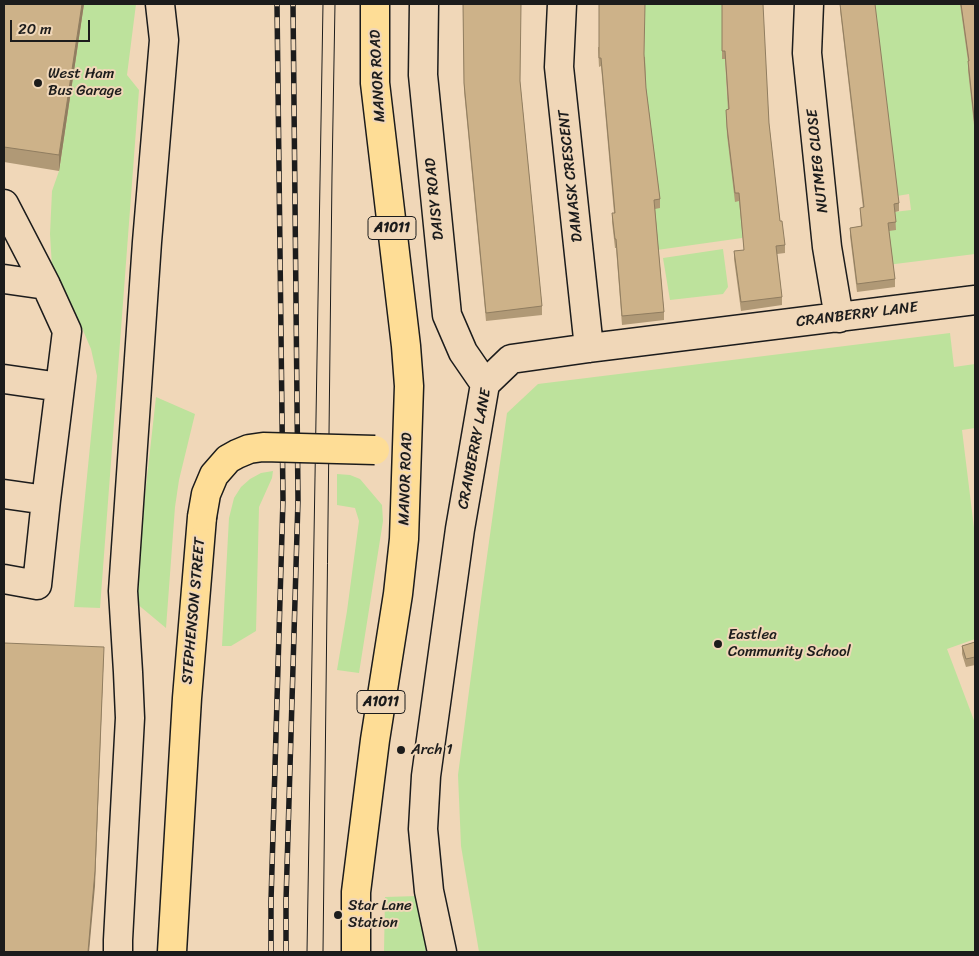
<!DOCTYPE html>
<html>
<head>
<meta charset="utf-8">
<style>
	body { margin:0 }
	#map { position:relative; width:979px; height:956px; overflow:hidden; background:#f0d7b8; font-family:Sriracha,sans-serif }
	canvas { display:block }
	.frame { position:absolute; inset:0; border:5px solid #1c1c1c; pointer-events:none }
	.scale { position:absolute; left:10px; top:20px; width:80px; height:22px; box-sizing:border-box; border:2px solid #1c1c1c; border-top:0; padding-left:6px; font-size:15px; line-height:18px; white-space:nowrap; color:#1c1c1c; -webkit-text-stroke:4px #f0d7b8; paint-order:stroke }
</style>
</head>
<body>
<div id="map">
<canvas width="979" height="956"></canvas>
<div class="frame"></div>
<div class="scale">20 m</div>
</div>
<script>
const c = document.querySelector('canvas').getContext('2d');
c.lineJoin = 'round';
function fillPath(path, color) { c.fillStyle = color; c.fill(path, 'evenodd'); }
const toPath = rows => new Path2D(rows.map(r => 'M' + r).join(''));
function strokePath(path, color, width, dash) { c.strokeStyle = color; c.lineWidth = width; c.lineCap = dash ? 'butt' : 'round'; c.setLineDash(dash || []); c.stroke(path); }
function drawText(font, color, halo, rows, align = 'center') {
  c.font = font + ' Sriracha,sans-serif'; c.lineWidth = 4; c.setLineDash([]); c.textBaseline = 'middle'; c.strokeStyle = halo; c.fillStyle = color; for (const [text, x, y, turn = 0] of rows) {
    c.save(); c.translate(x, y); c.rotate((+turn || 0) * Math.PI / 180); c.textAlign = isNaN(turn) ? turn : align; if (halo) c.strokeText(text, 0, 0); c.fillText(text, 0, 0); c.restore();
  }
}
fillPath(toPath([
	[84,4,136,4,127,75,139,90,100,608,74,607,97,376,91,349,82,328,64,298,52,267,50,234,52,191,59,171],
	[645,4,722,4,722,59,725,59,727,96,776,197,747,234,742,234,742,238,657,250,614,214,646,97,644,63],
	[874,4,961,4,967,50,975,134,975,254,887,265,883,232,894,212,911,210,909,194,897,196],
	[723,249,728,287,723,294,670,300,663,258],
	[950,333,954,367,975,364,975,428,962,430,975,536,975,639,947,649,975,723,975,952,479,952,461,846,458,775,482,592,507,413,538,384],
	[156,397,195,414,179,480,175,507,166,628,136,603,140,540],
	[273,471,272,478,259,507,256,631,231,646,222,646,229,518,234,498,241,487,250,479,261,473],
	[337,474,350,475,360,479,382,505,383,521,359,673,337,670,347,611,359,521,355,508,337,505],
	[418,896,426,952,384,952,385,897]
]), '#bde29c');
const minor = toPath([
	[424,4,423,75,447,315,463,352,485,384],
	[562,4,559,67,589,348],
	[809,4,807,53,827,247,839,318],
	[4,204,46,285,67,331,46,500,4,494],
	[4,279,46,285],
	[4,379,60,387],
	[4,579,37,585,46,500],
	[118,952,118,940,130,718,128,672,123,591,147,242,164,40,160,4],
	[442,952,429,891,423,829,426,776,460,529,485,384,511,359,589,348,975,300]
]);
const major = toPath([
	[172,952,187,698,202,517],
	[356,952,356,892,375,740,398,594,404,539,409,386,406,346,375,83,375,4]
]);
strokePath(minor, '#1c1c1c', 31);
strokePath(major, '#1c1c1c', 31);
strokePath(minor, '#f0d7b8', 28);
strokePath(major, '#fedd96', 28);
strokePath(toPath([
	[307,952,323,4],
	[323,952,332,175,335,4]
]), '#1c1c1c', 1);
const rail = toPath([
	[271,952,271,901,283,499,277,4],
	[286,952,286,901,298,500,293,4]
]);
strokePath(rail, '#1c1c1c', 5.5);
strokePath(rail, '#f0d7b8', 4, [11]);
const majorBridge = toPath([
	[202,517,206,494,214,475,228,459,237,454,249,449,263,447,375,450]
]);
strokePath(majorBridge, '#1c1c1c', 31, []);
strokePath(majorBridge, '#fedd96', 28);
fillPath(toPath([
	[4,4,84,4,59,171,4,162],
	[463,4,520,81,542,306,542,315,486,321,464,91],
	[722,4,763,13,769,123,780,221,785,245,785,253,777,254,782,297,782,305,741,311,734,259,734,251,744,250,739,201,735,202,727,135,726,110,728,110,725,59,722,59],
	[840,4,899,203,899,211,895,212,896,230,889,231,895,279,895,287,857,292,850,236,850,228,861,226,860,208,863,208,840,10],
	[960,4,975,4,975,134,968,70,968,61],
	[598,47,645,57,646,88,660,199,660,208,655,209,664,312,664,320,622,325,616,248,615,248,612,222,612,213,614,213,601,66,599,67],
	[975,642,975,665,966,667,962,654,962,646]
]), '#b09976');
fillPath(toPath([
	[82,4,84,4,59,171,59,155],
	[104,647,95,886,89,952,88,952]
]), '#907d60');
const building = toPath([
	[4,4,82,4,59,155,4,147,4,4],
	[463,4,521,4,520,81,542,306,486,313,464,83,463,4],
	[599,4,645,4,644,54,646,88,660,199,654,200,664,312,622,316,616,239,615,239,612,213,615,213,601,58,599,58,599,4],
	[722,4,763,4,769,123,780,221,782,221,785,245,776,246,782,297,741,302,734,251,744,250,739,193,735,193,727,127,726,110,729,109,725,51,722,51,722,4],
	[840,4,875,4,899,203,894,204,896,222,888,223,895,279,857,284,850,228,862,226,860,208,864,207,840,4],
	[961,4,975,4,975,126,968,61,969,61,961,4],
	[975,642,975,657,966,659,962,646,975,642],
	[4,643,104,647,95,871,88,952,4,952,4,643]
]);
fillPath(building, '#cdb289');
strokePath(building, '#907d60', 1);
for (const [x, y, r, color] of [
	[38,83,5,"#1c1c1c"],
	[718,644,5,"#1c1c1c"],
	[401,750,5,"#1c1c1c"],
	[338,915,5,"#1c1c1c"]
]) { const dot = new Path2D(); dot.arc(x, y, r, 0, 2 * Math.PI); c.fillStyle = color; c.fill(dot); strokePath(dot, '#f0d7b8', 2); }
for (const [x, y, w] of [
	[392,228,48],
	[381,702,48]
]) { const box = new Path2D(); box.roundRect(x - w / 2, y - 11.5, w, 23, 4); c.fillStyle = '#f0d7b8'; c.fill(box); strokePath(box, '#1c1c1c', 1); }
drawText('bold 14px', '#1c1c1c', null, [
	["A1011",392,228],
	["A1011",381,702]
]);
drawText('15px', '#1c1c1c', '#f0d7b8', [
	["West Ham",48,74],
	["Bus Garage",48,91],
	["Eastlea",728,635],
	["Community School",728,652],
	["Arch 1",411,750],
	["Star Lane",348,906],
	["Station",348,923]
], 'left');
drawText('15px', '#1c1c1c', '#f0d7b8', [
	["MANOR ROAD",378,76,-93],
	["NUTMEG CLOSE",818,161,-96],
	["DAMASK CRESCENT",571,176,-96],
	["DAISY ROAD",435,199,-96],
	["CRANBERRY LANE",857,315,-7],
	["CRANBERRY LANE",475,449,-79],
	["MANOR ROAD",406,479,-88],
	["STEPHENSON STREET",194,611,-85]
]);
</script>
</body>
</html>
